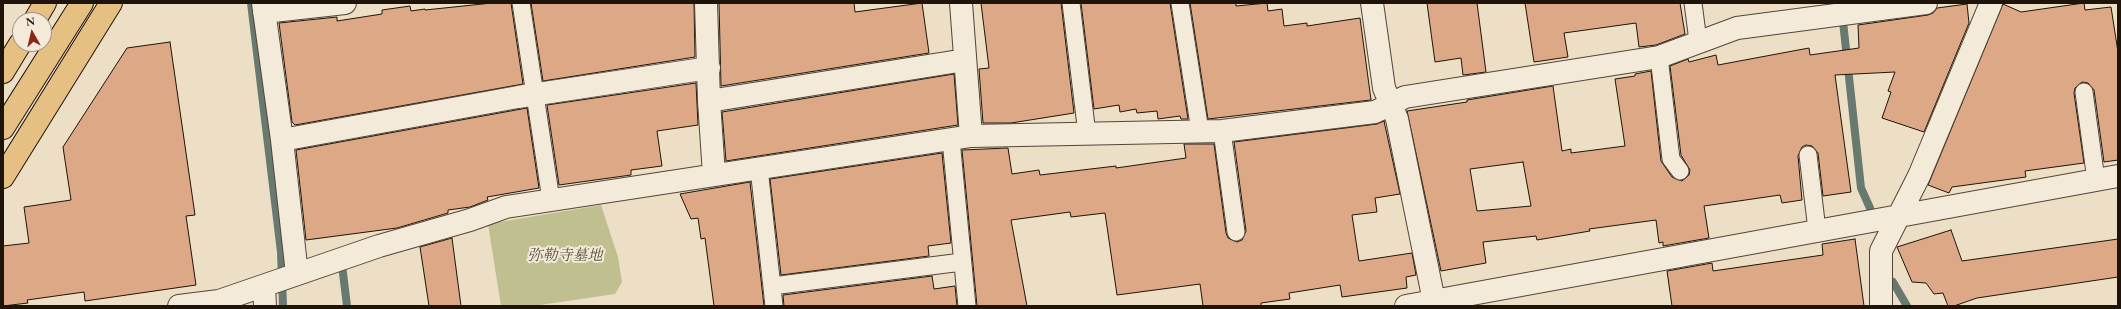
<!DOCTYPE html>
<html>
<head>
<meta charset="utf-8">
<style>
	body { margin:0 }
	#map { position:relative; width:2121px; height:309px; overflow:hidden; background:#eddec6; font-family:"EB Garamond",serif }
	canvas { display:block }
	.frame { position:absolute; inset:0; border:4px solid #1f1409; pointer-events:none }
	.north { position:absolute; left:12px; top:12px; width:40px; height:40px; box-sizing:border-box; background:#f3eada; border:1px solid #9e9486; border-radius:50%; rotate:352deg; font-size:11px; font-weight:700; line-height:16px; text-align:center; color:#1f1409 }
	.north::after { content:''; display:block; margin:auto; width:14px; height:18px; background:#8f2418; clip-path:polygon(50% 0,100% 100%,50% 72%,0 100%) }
</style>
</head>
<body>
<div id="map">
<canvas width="2121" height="309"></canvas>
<div class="frame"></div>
<div class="north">N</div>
</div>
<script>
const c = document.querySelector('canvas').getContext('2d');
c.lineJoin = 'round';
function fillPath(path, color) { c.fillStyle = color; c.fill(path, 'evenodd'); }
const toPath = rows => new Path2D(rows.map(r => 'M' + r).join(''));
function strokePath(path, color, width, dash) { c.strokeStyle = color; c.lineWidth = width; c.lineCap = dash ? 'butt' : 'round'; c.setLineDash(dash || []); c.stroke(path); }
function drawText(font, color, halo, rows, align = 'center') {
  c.font = font + ' "EB Garamond","Noto Serif JP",serif'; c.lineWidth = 4; c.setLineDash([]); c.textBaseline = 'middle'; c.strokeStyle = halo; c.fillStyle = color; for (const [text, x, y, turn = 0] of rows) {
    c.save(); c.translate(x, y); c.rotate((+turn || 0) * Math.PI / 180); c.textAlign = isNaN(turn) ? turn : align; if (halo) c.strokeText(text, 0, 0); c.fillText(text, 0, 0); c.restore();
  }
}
fillPath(toPath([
	[601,205,618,257,622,282,615,294,533,306,501,306,488,224]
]), '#bfbf90');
strokePath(toPath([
	[251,3,281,252,283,306],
	[1841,3,1861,188,1870,208],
	[342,265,347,306],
	[1893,282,1907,306]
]), '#687970', 8);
const building = toPath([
	[492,3,511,3,523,84,295,125,292,122,279,23,337,17,337,21,382,14,382,10,410,6,411,11,425,9,425,10,492,3],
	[531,3,694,3,695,57,543,81,531,3],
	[719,3,854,3,855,12,922,3,929,53,721,86,719,3],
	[981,3,1061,3,1074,113,1011,123,983,123,979,69,989,68,981,3],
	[1081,3,1170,3,1188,119,1181,119,1180,116,1158,119,1157,111,1137,113,1136,109,1120,112,1119,105,1094,109,1081,3],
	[1190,3,1236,3,1236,6,1267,3,1268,11,1282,9,1284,26,1307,23,1307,26,1360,18,1371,100,1208,119,1190,3],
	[1427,3,1477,3,1486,72,1463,75,1461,58,1435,62,1427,3],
	[1525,3,1680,3,1685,34,1656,45,1639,47,1636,23,1564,33,1568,57,1534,62,1525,3],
	[2084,3,2085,10,2111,7,2118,52,2118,160,2104,162,2094,90,2088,83,2082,82,2075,88,2074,93,2084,163,2025,171,2026,177,1952,187,1949,193,1928,185,2003,4,2021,12,2084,3],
	[1967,4,1969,23,1924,132,1882,118,1891,92,1888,91,1895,72,1835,75,1851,192,1823,196,1818,153,1812,146,1806,145,1802,147,1798,156,1802,200,1782,203,1780,195,1704,206,1709,238,1663,246,1663,242,1659,243,1656,220,1589,229,1590,231,1537,240,1536,236,1483,242,1486,263,1441,271,1407,111,1467,102,1467,100,1553,86,1562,151,1571,149,1571,153,1625,146,1615,79,1635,76,1635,74,1651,71,1661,161,1672,177,1682,181,1689,175,1690,170,1681,155,1670,66,1688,59,1689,62,1716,55,1718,65,1809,48,1810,55,1859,48,1858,25,1928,15,1933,13,1937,8,1967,4],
	[1523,162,1531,206,1477,211,1470,169,1523,162],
	[170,42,195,215,186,216,196,285,85,301,84,292,27,300,28,303,3,306,3,246,29,243,24,207,71,200,63,147,127,48,170,42],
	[954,74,958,125,726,161,722,112,954,74],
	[696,83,698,125,657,131,662,166,631,170,631,175,559,185,547,105,696,83],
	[527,108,539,188,487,197,488,200,470,207,448,210,448,213,397,228,306,240,296,150,527,108],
	[1384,121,1400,194,1375,198,1377,212,1352,215,1359,261,1412,253,1416,275,1406,277,1407,288,1342,297,1340,285,1289,293,1290,299,1261,303,1261,306,1203,306,1200,284,1117,295,1105,213,1071,217,1070,212,1011,220,1027,306,977,306,962,150,1008,148,1012,174,1039,170,1040,175,1116,166,1116,168,1186,158,1184,144,1214,144,1226,233,1228,238,1237,242,1242,240,1246,231,1234,142,1377,124,1384,121],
	[942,153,951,243,928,246,929,256,781,275,770,179,942,153],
	[750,182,764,306,714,306,705,238,701,239,698,218,691,219,680,194,750,182],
	[1951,230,1962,261,2118,239,2118,277,1977,298,1954,306,1948,306,1943,293,1934,294,1926,283,1912,282,1897,247,1951,230],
	[452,238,461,306,429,306,420,247,452,238],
	[1855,239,1864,306,1672,306,1667,271,1712,263,1713,271,1823,255,1822,244,1855,239],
	[932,276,934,289,955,286,957,306,784,306,783,295,932,276]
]);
fillPath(building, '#dca885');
strokePath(building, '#1f1409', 1);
const service = toPath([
	[521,3,551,200],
	[1071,3,1087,134],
	[1180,3,1200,131],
	[1693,3,1698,41],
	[1659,57,1671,159,1680,171],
	[2084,92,2096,180],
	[1222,131,1236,232],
	[951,140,967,306],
	[1808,155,1817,230],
	[759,168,774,306],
	[772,286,962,262]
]);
const minor = toPath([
	[263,3,282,140,297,274],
	[706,3,709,101,714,175],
	[961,3,971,136],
	[1372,3,1384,88,1397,119,1435,306],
	[264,12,345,3],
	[709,101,965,60],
	[282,140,518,97,709,68],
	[264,286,265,306],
	[179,306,219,301,379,246,470,220,506,207,971,136,1222,131,1375,112,1405,97,1659,57,1737,28,1926,3],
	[1406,306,2118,176],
	[1881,306,1881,251,1919,176,1991,3]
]);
const trunk = toPath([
	[35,20,45,3],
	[3,72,20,44],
	[3,128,82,3],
	[3,177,111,3]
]);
strokePath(service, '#524638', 19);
strokePath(minor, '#524638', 24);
strokePath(trunk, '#1f1409', 24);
strokePath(service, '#f3eada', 17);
strokePath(minor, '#f3eada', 22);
strokePath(trunk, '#e6bf83', 22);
drawText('italic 15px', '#575038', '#f3eada', [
	["弥勒寺墓地",565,256]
]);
</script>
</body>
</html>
